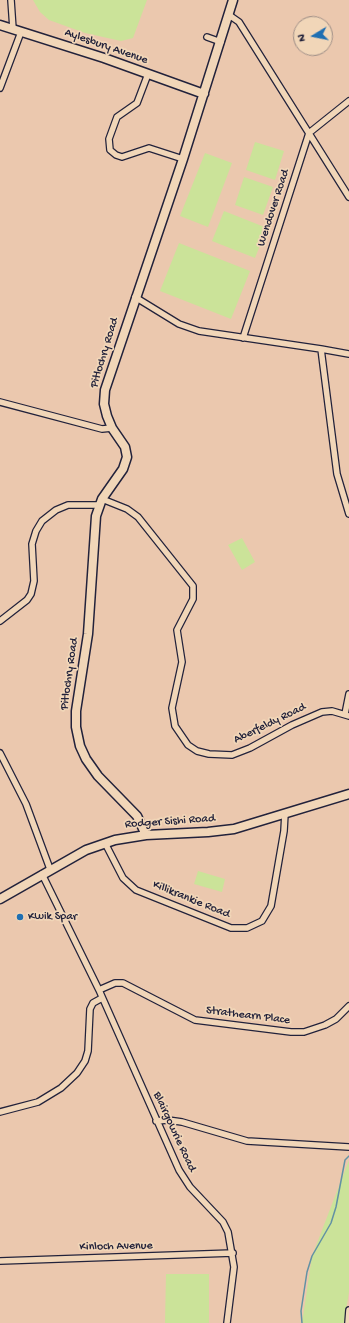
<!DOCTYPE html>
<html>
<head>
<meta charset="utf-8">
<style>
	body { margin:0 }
	#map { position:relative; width:349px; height:1323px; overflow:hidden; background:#ebc8ae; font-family:"Gochi Hand",sans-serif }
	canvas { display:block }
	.north { position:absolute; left:293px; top:16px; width:40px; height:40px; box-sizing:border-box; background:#f1d6b8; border:1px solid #9e8e86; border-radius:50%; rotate:260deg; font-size:11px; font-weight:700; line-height:16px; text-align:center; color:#22223b }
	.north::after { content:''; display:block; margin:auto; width:14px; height:18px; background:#1f6fb2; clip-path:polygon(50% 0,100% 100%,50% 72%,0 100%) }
</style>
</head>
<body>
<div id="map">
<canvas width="349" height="1323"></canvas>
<div class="north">N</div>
</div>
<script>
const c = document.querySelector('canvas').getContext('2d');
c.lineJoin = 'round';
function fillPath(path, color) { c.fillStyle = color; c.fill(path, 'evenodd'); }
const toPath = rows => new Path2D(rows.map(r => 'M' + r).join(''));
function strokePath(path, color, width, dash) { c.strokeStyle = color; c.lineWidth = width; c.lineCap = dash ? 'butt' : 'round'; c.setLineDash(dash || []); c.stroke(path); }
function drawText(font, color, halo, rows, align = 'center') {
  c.font = font + ' "Gochi Hand",sans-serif'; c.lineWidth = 3.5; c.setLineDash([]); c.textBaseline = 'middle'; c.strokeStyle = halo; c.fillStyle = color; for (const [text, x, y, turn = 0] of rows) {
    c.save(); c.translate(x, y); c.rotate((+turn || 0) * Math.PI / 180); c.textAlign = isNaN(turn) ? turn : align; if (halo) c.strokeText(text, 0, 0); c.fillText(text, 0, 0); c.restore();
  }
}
fillPath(toPath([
	[33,0,147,0,133,38,121,41,85,33,49,20,40,12],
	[255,142,284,151,275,180,246,170],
	[205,153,232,163,208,227,180,216],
	[244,177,273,187,263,215,235,205],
	[224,211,267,228,255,258,212,241],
	[179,243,250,271,231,319,160,291],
	[242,538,255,562,242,570,228,545],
	[198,871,225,879,222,892,194,884],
	[349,1160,349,1292,344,1323,302,1323,312,1256],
	[166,1274,209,1274,209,1323,165,1323]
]), '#cbe399');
strokePath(toPath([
	[302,1323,301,1311,307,1272,312,1256,331,1223,336,1207,345,1160,349,1156]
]), '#6291a4', 1.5);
const street = toPath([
	[11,0,13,29],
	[229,15,239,22,349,197],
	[207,37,221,42],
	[148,74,137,103,117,117,109,139,110,150,116,155,122,157,149,148,183,159],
	[0,88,21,32],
	[135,297,179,324,199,331,321,349,349,354],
	[243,338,309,133,349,101],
	[321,349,337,474,349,514],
	[0,402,102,429,112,428],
	[102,499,127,509,138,517,193,586,193,599,177,630,182,662,172,708,175,726,188,745,197,751,209,754,232,755,250,748,292,725,322,712,332,711,349,716],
	[0,621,27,600,31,594,34,581,32,544,36,531,42,521,56,510,68,505,100,505],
	[345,714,349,694],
	[0,753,26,804,50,869],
	[105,843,123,878,136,890,231,928,247,928,262,921,271,906,284,831,285,813],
	[42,874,99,990,179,1170,190,1187,223,1222,228,1232,234,1267,227,1323],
	[99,990,115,983,123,983,195,1020,291,1032,304,1032,325,1025,336,1019,349,1006],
	[0,1112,38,1102,61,1088,77,1073,85,1061,88,1051,90,1009,93,1003,102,998],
	[156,1121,168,1120,182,1122,247,1141,349,1147],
	[0,1261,233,1253],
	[348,1323,349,1310]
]);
const secondary = toPath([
	[0,25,104,58,204,94],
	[146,835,137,816,98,776,86,759,80,746,76,727,76,711,88,634,96,516,102,499,123,469,127,457,125,447,112,428,107,416,104,404,105,390,183,159,233,0],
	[0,899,86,850,115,840,146,835,208,832,234,829,349,794]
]);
strokePath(street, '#22223b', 8);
strokePath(secondary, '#22223b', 11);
strokePath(street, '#f1d6b8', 5.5);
strokePath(secondary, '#f1d6b8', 8);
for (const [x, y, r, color] of [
	[20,917,4,"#1f6fb2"]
]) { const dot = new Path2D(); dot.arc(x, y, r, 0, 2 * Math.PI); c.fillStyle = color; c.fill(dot); strokePath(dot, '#f1d6b8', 1.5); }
drawText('12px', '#22223b', '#f1d6b8', [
	["Aylesbury Avenue",106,47,19],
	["Wendover Road",274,208,-72],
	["Pitlochry Road",105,353,-73],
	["Pitlochry Road",70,674,-82],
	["Aberfeldy Road",270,724,-26],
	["Rodger Sishi Road",170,822,-4],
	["Killikrankie Road",191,900,22],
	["Strathearn Place",248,1016,7],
	["Blairgowrie Road",174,1132,65],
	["Kinloch Avenue",116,1247,-1]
]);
drawText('12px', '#22223b', '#f1d6b8', [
	["Kwik Spar",28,917]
], 'left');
</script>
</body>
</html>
